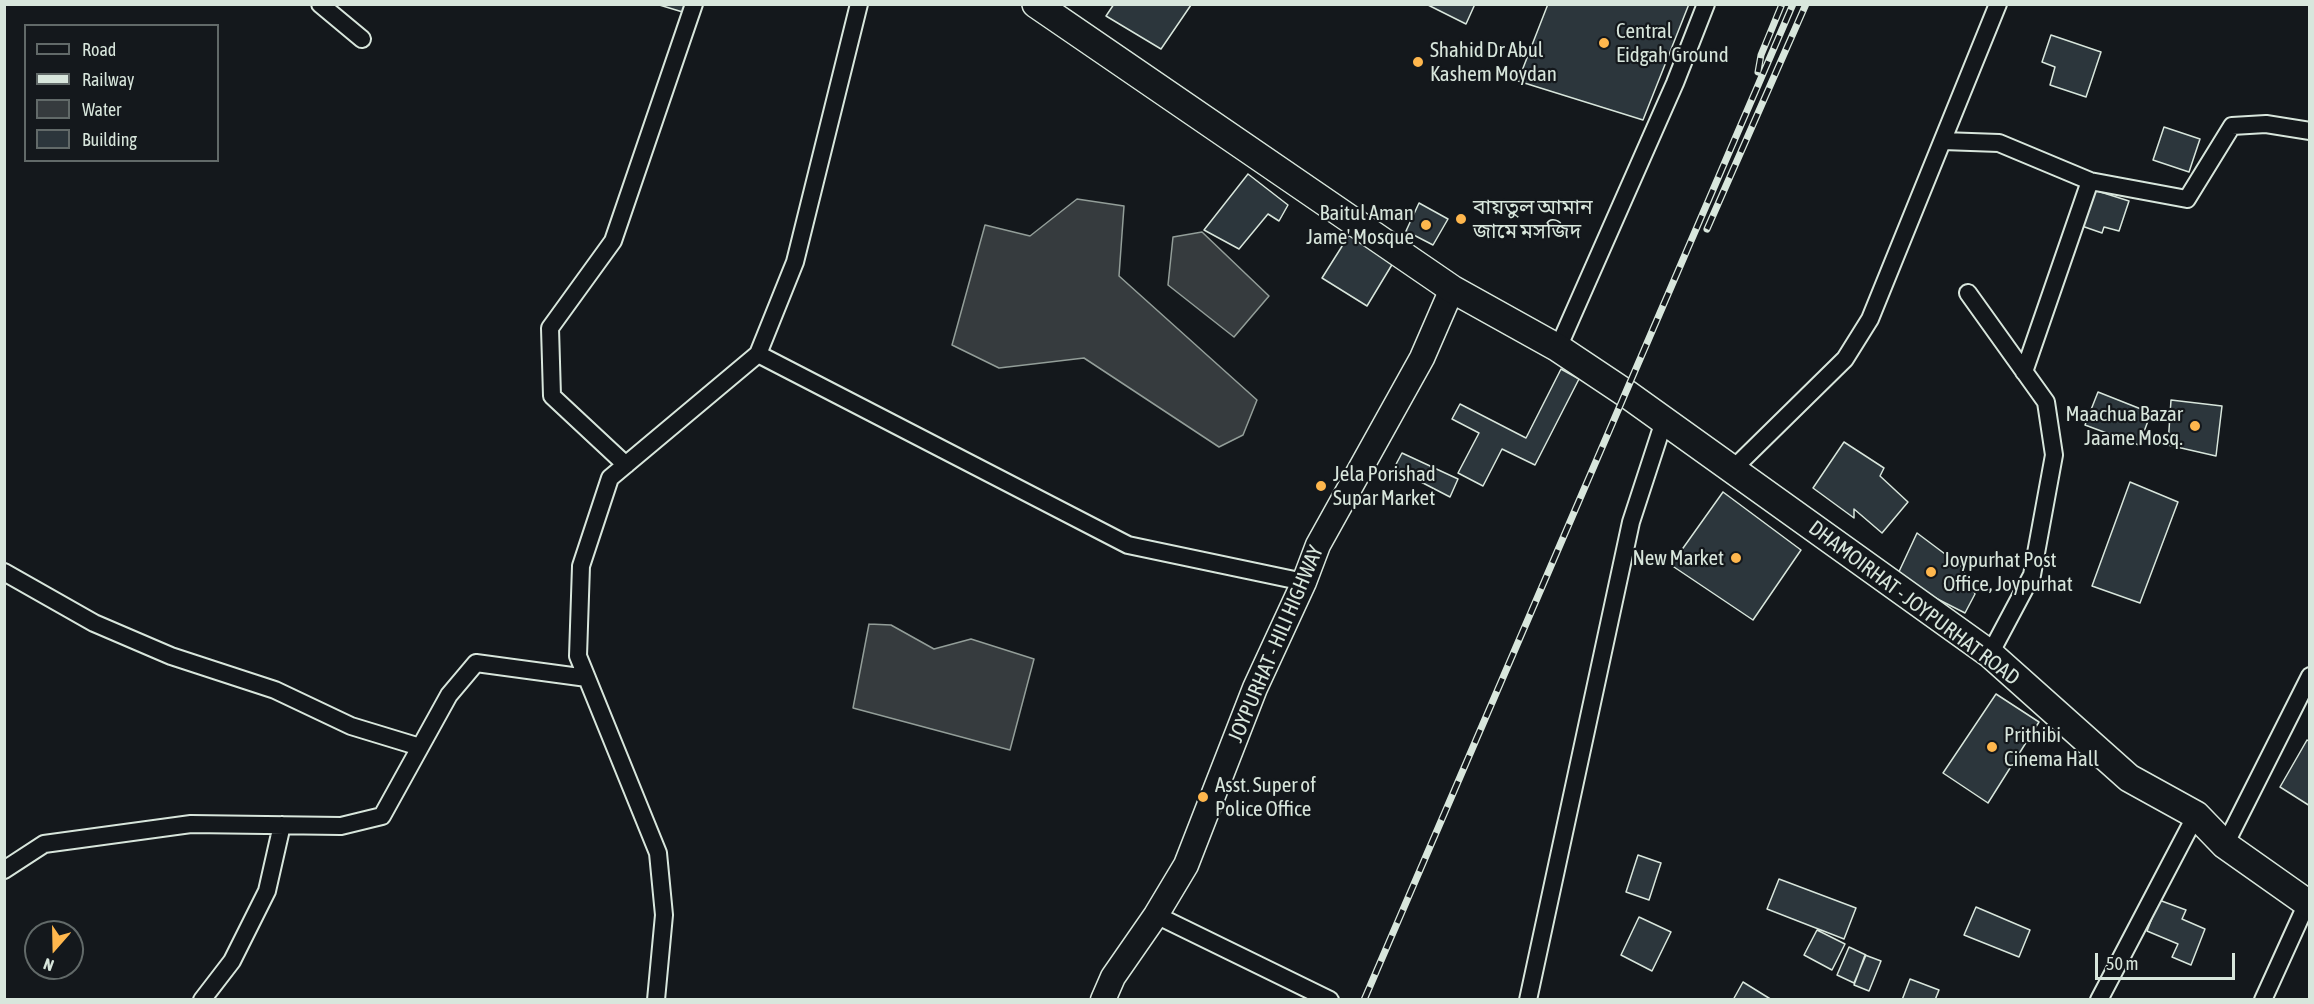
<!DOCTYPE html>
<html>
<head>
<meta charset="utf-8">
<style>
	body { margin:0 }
	#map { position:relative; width:2314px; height:1004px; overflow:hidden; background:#14181c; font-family:"Asap Condensed",sans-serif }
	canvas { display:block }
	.frame { position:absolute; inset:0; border:6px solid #d8e6dc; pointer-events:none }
	.legend { position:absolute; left:24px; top:24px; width:195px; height:138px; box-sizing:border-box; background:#14181c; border:2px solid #626a69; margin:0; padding:8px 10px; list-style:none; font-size:18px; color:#d8e6dc }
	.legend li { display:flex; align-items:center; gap:12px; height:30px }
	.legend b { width:30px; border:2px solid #626a69 }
	.north { position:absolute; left:24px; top:920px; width:60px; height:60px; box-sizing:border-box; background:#14181c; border:2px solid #626a69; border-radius:50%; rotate:200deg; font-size:16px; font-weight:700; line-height:24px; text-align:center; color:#d8e6dc }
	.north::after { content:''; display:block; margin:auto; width:21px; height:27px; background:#ffb74d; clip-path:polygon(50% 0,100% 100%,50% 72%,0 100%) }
	.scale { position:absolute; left:2095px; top:953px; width:140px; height:27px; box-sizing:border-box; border:3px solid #d8e6dc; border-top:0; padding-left:8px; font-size:18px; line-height:21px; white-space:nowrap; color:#d8e6dc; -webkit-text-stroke:4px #14181c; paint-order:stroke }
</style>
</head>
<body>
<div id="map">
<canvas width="2314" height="1004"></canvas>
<div class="frame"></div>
<ul class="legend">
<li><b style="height:8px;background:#14181c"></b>Road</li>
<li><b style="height:8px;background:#d8e6dc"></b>Railway</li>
<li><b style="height:16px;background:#363b3e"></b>Water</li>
<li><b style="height:16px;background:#2c363c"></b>Building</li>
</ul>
<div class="north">N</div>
<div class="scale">50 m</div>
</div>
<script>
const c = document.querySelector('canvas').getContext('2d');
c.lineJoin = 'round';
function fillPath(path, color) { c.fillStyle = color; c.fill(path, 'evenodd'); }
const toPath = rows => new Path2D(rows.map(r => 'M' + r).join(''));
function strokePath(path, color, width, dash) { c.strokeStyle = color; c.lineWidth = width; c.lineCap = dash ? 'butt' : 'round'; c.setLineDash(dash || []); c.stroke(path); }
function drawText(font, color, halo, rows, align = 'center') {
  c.font = font + ' "Asap Condensed","Noto Sans Bengali",sans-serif'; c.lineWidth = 4.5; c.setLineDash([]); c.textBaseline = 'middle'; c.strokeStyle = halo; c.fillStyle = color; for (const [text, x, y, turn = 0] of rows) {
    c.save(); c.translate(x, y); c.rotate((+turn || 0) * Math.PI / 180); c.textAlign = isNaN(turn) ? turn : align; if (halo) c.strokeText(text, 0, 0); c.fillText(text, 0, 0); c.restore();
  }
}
const water = toPath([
	[1077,199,1124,206,1119,276,1257,400,1243,435,1219,447,1084,358,999,368,952,345,985,225,1030,236,1077,199],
	[1202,232,1269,296,1234,337,1168,285,1173,237,1202,232],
	[869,624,891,625,934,649,971,639,1034,659,1010,750,853,708,869,624]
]);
fillPath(water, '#363b3e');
strokePath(water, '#939e99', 1.5);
const building = toPath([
	[656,4,688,4,686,13,656,4],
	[1114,4,1191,4,1191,5,1161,49,1106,16,1114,4],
	[1426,4,1475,4,1466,24,1426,4],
	[1548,4,1689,4,1643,120,1518,81,1548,4],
	[2051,35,2101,52,2086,97,2050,85,2055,67,2042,62,2051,35],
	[2164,127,2200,139,2189,172,2153,160,2164,127],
	[1248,174,1288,205,1279,221,1268,214,1239,249,1204,230,1248,174],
	[2091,189,2129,201,2119,231,2104,227,2102,233,2079,225,2091,189],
	[1419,203,1448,219,1433,245,1406,231,1419,203],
	[1351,232,1396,258,1367,306,1322,278,1351,232],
	[1561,369,1579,379,1535,465,1502,449,1483,486,1458,473,1479,433,1452,419,1460,404,1526,438,1561,369],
	[2098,392,2151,413,2139,445,2085,425,2098,392],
	[2171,400,2222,406,2216,456,2168,445,2171,400],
	[1844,442,1884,468,1880,476,1908,502,1882,533,1854,509,1854,518,1813,488,1844,442],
	[1402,453,1458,479,1450,497,1394,468,1402,453],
	[2130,482,2178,502,2140,603,2092,586,2130,482],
	[1723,492,1801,550,1753,620,1671,565,1723,492],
	[1917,533,1961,566,1975,594,1965,613,1896,578,1917,533],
	[1996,694,2039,722,1988,803,1943,773,1996,694],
	[2307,740,2310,742,2310,806,2280,787,2307,740],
	[1638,855,1661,863,1649,900,1626,892,1638,855],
	[1779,879,1856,908,1844,939,1767,909,1779,879],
	[2159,900,2186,910,2182,919,2205,929,2191,965,2172,957,2178,944,2147,931,2159,900],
	[1976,907,2030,930,2019,957,1964,935,1976,907],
	[1639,917,1671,932,1652,971,1621,955,1639,917],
	[1817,930,1845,944,1832,970,1804,955,1817,930],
	[1849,947,1866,955,1854,983,1837,975,1849,947],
	[1865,955,1881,961,1869,991,1854,985,1865,955],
	[1910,979,1939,990,1935,1000,1902,1000,1910,979],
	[1743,982,1772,1000,1733,1000,1743,982]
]);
fillPath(building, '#2c363c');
strokePath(building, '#d8e6dc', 1.5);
const minor = toPath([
	[320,4,362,39],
	[1943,141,1999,143,2090,181,2187,199,2232,126,2266,124,2310,131],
	[1968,293,2046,402,2054,455,2032,575,1990,654],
	[1558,348,1675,83,1706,4],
	[758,354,1128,545,1304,582],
	[2024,372,2090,181],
	[626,465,552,396,550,328,613,241,694,4],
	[1732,470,1845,359,1870,319,1998,4],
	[4,572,94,623,171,656,275,690,351,726,420,747],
	[2225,845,2310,676],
	[4,870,44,844,191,824,341,826,382,816,449,695,476,663,587,678],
	[1156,915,1330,1000],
	[202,1000,232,961,267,891,282,825],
	[656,1000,664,915,658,853,578,656,581,566,610,478,758,354,795,262,859,4],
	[1528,1000,1631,522,1664,421],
	[2099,1000,2196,815],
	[2263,1000,2307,903]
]);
const secondary = toPath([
	[1103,1000,1113,977,1156,915,1186,865,1255,688,1304,582,1318,545,1422,358,1452,289]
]);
const primary = toPath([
	[1036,4,1452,289,1558,348,1627,394,1990,654,2129,778,2196,815,2225,845,2310,905]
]);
strokePath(minor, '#d8e6dc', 20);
strokePath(secondary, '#d8e6dc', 27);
strokePath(primary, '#d8e6dc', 30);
strokePath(minor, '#14181c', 16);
strokePath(secondary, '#14181c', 24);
strokePath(primary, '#14181c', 27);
const rail = toPath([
	[1758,72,1761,55,1782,4],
	[1707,229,1806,4],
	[1364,1000,1793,4]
]);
strokePath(rail, '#d8e6dc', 7);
strokePath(rail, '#14181c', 4.5, [14]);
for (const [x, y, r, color] of [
	[1604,43,6,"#ffb74d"],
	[1418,62,6,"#ffb74d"],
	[1461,219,6,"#ffb74d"],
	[1426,225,6,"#ffb74d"],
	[2195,426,6,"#ffb74d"],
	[1321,486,6,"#ffb74d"],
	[1736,558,6,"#ffb74d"],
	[1931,572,6,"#ffb74d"],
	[1992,747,6,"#ffb74d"],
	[1203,797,6,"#ffb74d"]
]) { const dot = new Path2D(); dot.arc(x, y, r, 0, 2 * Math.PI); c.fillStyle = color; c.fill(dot); strokePath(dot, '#14181c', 2); }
drawText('21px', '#d8e6dc', '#14181c', [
	["Central",1616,31],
	["Eidgah Ground",1616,55],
	["Shahid Dr Abul",1430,50],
	["Kashem Moydan",1430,74],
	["বায়তুল আমান",1473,207],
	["জামে মসজিদ",1473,231],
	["Baitul Aman",1414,213,"right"],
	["Jame' Mosque",1414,237,"right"],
	["Maachua Bazar",2183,414,"right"],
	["Jaame Mosq.",2183,438,"right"],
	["Jela Porishad",1333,474],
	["Supar Market",1333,498],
	["New Market",1724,558,"right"],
	["Joypurhat Post",1943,560],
	["Office, Joypurhat",1943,584],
	["Prithibi",2004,735],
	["Cinema Hall",2004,759],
	["Asst. Super of",1215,785],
	["Police Office",1215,809]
], 'left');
drawText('21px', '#d8e6dc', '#14181c', [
	["DHAMOIRHAT - JOYPURHAT ROAD",1914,603,37],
	["JOYPURHAT - HILI HIGHWAY",1276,644,-67]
]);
</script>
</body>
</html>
